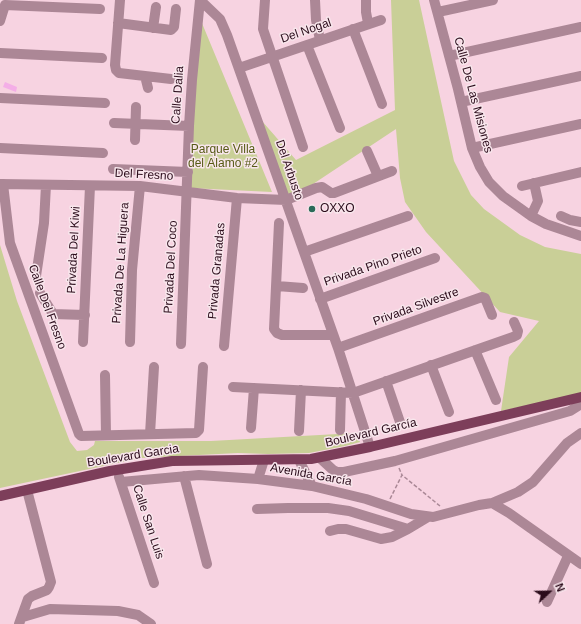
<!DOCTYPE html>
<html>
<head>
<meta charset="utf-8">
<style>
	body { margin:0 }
	#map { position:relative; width:581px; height:624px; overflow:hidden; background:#f7d3e1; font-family:Helvetica,sans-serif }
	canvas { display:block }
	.north { position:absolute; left:529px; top:572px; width:40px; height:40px; -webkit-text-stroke:3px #f8e6ec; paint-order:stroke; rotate:68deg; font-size:11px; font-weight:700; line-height:16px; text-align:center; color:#2b0c1b }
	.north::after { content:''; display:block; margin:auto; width:14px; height:18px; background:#2b0c1b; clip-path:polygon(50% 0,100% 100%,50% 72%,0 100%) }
</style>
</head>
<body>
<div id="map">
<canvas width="581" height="624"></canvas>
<div class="north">N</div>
</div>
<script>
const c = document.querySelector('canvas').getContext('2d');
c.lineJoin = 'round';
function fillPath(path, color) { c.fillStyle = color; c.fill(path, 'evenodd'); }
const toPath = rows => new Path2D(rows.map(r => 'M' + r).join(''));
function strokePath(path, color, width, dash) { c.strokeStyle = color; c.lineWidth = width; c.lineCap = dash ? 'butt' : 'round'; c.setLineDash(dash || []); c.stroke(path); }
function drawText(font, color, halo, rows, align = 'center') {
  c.font = font + ' Helvetica,sans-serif'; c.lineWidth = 3; c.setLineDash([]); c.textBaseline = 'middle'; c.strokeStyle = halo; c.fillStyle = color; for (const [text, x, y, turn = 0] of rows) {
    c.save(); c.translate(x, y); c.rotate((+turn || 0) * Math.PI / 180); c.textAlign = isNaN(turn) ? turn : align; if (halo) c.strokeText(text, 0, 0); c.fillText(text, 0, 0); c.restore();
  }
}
fillPath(toPath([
	[391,0,419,0,454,161,471,195,484,209,520,235,545,247,581,254,581,394,501,411,509,357,539,321,500,312,426,232,405,202,400,178,396,129,295,196,286,200,255,113,296,160,395,110],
	[199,16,272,192,189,188],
	[0,245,17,301,70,442,77,451,87,450,94,445,95,441,211,441,356,433,360,442,345,446,309,453,268,454,238,453,141,458,0,488]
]), '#c9cf97');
fillPath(toPath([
	[5,82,17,87,16,92,3,87]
]), '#f4aee7');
strokePath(toPath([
	[399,468,402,475],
	[390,499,402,475,440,506]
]), '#ab8997', 1.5, [4, 2]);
strokePath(toPath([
	[120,0,115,65,116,70,119,73,171,79],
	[200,0,220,19,227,35,338,348,370,447],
	[265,0,263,29,303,147],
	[315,0,316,20,320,40],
	[366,0,366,12,368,23],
	[434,0,458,89,472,148,480,167,489,182,503,196,531,216,546,224,581,236],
	[438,12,493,0],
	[0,21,5,5,100,9],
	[118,23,171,30,174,27,176,9],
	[153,28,156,7],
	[353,29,382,104],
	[307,45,340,128],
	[0,53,102,58],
	[449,56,581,27],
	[239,68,381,20],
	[145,76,148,88],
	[0,98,105,103],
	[461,102,581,76],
	[114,123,189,126],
	[135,140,136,107],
	[0,148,103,153],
	[472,148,581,124],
	[367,151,378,176],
	[113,169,188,172],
	[0,184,140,186,237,198,286,200,316,188,322,187,331,193,334,193,392,171],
	[3,184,10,243,79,434,81,436,196,433,199,430,203,367],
	[522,186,581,172],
	[531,216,538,201,534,183],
	[561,216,570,220,581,222],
	[279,223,274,329,277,333,282,335,333,335],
	[304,252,408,216],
	[36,276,44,223,46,185],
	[277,286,303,288],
	[40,293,53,314,85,315],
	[320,299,435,258],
	[83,342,90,186],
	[130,342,132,270,140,186],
	[181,344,189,126,192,80,200,0],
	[224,346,237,198],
	[338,348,482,297,485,298,492,315],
	[475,350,496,400],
	[431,365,449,412],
	[105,375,106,435],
	[386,381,400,422],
	[233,387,353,393,513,337,517,335,518,331,514,322],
	[251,428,254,388],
	[340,430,341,392],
	[299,431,301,390],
	[150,434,154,367],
	[320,458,333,470,337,472,344,472,395,461,570,411,581,404],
	[299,460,312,486],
	[184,476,207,564],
	[119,477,154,583],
	[258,479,264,460],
	[121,482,199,475,258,479,312,486,366,499,411,514,433,517,479,505,492,503,518,492,533,482,567,443,581,433],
	[492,503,509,513,581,564],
	[257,509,288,508,328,508,349,511,408,529,428,517],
	[330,531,338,529,346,529,381,539,392,537,408,529],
	[547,602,568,556],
	[23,617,50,609,118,611,138,615,151,624],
	[19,624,28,599,32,596,47,590,49,587,51,582,27,490]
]), '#ac8796', 10);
strokePath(toPath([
	[0,496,110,471,172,461,311,459,370,447,581,397]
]), '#7d3e5a', 10);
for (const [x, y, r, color] of [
	[312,209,4,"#2a6a59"]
]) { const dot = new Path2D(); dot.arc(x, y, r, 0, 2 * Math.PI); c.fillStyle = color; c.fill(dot); strokePath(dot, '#f8e6ec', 1.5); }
drawText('12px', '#2b0c1b', '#f8e6ec', [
	["Del Nogal",306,31,-19],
	["Calle Dalia",178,95,-86],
	["Calle De Las Misiones",473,95,75],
	["Del Arbusto",289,170,71],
	["Del Fresno",144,175,3],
	["Privada Del Kiwi",74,250,-87],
	["Privada De La Higuera",121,263,-86],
	["Privada Pino Prieto",373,266,-19],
	["Privada Del Coco",171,267,-87],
	["Privada Granadas",217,271,-85],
	["Calle Del Fresno",47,307,70],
	["Privada Silvestre",416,307,-20],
	["Boulevard García",371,433,-13],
	["Boulevard Garcia",133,456,-9],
	["Avenida García",311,475,10],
	["Calle San Luis",148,522,72]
]);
drawText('12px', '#575b16', '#f8e6ec', [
	["Parque Villa",223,150],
	["del Alamo #2",223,164]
]);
drawText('12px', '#2b0c1b', '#f8e6ec', [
	["OXXO",320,209]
], 'left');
</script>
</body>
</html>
